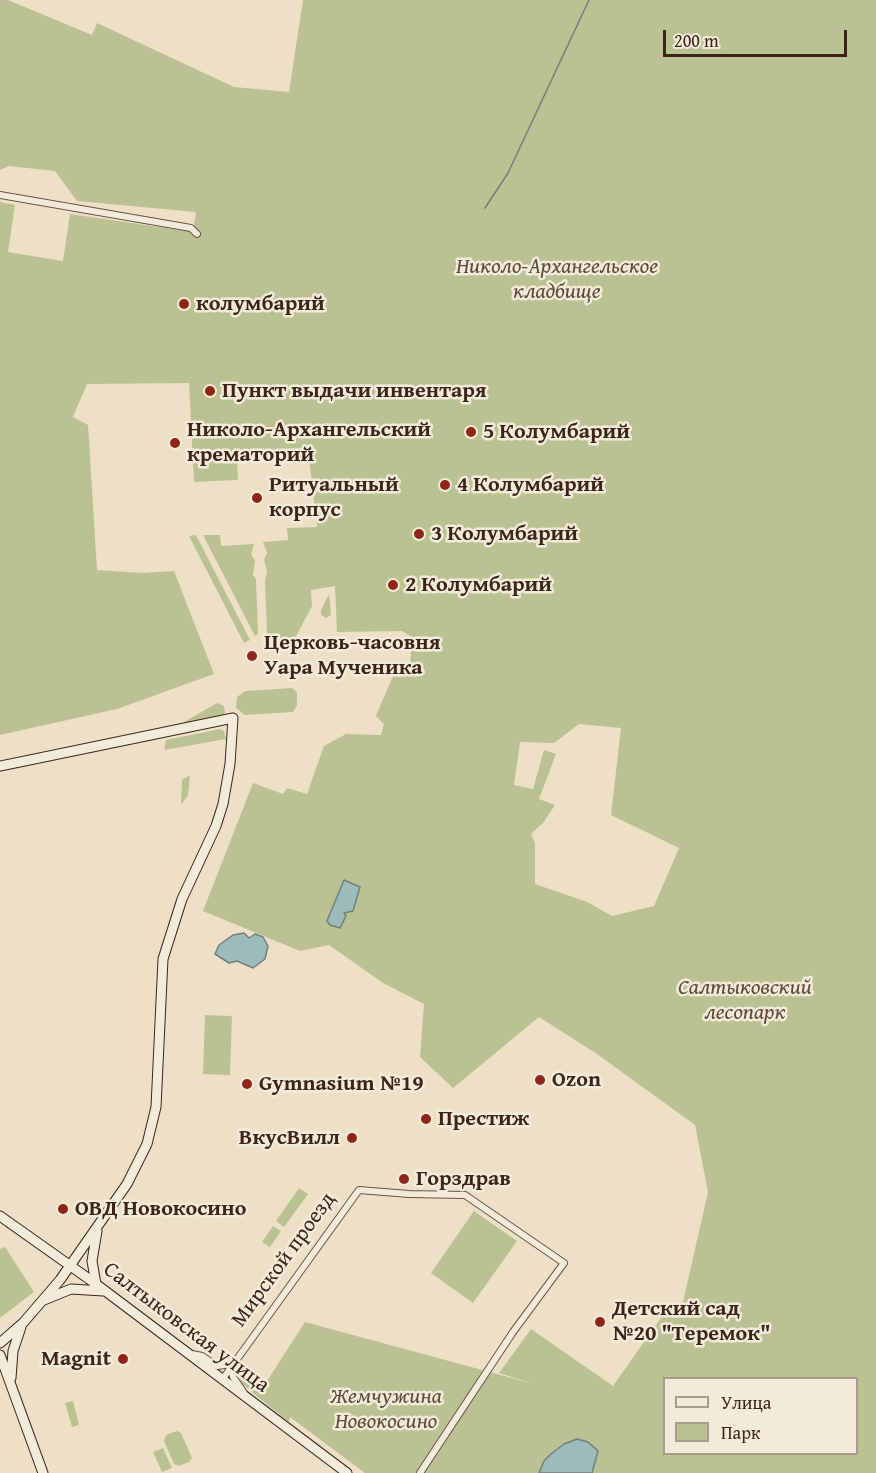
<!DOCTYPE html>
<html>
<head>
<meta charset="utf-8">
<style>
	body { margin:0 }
	#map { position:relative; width:876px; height:1473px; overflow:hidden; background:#ede0c6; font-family:"Gentium Book Plus",serif }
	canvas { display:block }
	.legend { position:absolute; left:663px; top:1377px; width:195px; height:78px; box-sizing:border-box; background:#f3ebda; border:2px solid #aa9c8c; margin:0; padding:8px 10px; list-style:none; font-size:18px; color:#3c2518 }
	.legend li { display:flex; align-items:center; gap:12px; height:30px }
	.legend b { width:30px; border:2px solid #aa9c8c }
	.scale { position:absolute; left:663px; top:30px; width:184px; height:27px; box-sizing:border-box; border:3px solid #3c2518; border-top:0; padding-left:8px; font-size:18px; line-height:21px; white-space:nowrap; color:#3c2518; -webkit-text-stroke:4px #f3ebda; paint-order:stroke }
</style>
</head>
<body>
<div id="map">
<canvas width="876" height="1473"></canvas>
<ul class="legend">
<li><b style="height:8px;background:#f3ebda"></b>Улица</li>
<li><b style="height:16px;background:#bac293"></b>Парк</li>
</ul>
<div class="scale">200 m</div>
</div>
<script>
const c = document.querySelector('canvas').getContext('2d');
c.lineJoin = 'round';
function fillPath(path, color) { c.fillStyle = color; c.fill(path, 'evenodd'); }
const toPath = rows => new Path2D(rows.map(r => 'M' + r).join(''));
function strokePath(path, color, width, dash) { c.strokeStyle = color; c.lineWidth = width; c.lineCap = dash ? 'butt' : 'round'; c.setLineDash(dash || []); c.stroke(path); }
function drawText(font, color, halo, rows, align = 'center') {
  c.font = font + ' "Gentium Book Plus",serif'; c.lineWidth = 5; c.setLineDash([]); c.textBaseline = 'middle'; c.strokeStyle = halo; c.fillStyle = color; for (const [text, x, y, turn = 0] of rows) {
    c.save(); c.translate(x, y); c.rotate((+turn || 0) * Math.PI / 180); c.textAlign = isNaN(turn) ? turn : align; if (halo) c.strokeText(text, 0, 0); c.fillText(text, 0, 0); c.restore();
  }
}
fillPath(toPath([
	[0,0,8,0,92,35,97,23,234,87,289,92,303,0,876,0,876,1473,365,1473,290,1417,289,1422,238,1381,235,1373,240,1365,267,1381,305,1322,534,1384,499,1373,531,1329,613,1386,665,1312,683,1302,708,1192,695,1125,597,1054,539,1017,453,1088,420,1057,424,1004,383,983,329,945,300,951,203,911,253,783,283,794,287,788,307,794,324,746,346,734,381,735,384,724,376,716,396,669,410,667,412,637,402,631,337,632,335,586,311,590,312,606,290,648,275,648,274,641,267,633,265,580,267,571,264,560,267,553,263,542,288,540,287,528,317,527,309,458,237,462,238,480,194,482,189,383,87,384,73,417,88,425,97,570,143,573,174,571,214,674,117,709,0,735,0,202,15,205,8,252,63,261,70,214,193,232,196,212,77,201,55,171,9,166,0,170],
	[579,724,621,728,611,815,679,848,654,906,612,916,587,902,535,884,535,843,531,834,543,823,555,805,539,799,556,754,544,750,533,789,514,785,520,742,554,743],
	[664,1378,856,1378,856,1454,664,1454],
	[196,535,250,640,244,643,189,536],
	[203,535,220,535,221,546,254,544,251,554,255,561,253,575,256,579,258,634,255,636],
	[329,594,331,615,326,618,321,615,321,610],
	[292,688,297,692,297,705,293,712,245,715,236,708,237,697,245,691],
	[217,703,224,706,225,713,222,716,177,726],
	[220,729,224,731,226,739,164,750,166,740],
	[190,775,188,795,181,805,182,780],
	[205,1015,232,1016,230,1075,203,1074],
	[299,1188,308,1194,284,1227,276,1221],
	[474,1211,517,1241,473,1303,431,1273],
	[273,1226,281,1231,270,1247,262,1242],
	[5,1247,34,1292,0,1318,0,1249],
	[73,1401,79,1425,72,1427,65,1403],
	[177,1431,181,1433,192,1458,189,1462,179,1466,174,1464,164,1441,166,1435],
	[163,1448,172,1468,162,1472,153,1452]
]), '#bac293');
const water = toPath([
	[344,880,360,887,353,911,344,913,346,916,340,928,330,925,327,921,344,880],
	[244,933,249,938,255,934,263,937,268,946,265,959,253,968,237,961,229,963,215,954,219,945,233,935,244,933],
	[577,1439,588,1442,598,1451,592,1473,539,1473,544,1461,551,1454,564,1444,577,1439]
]);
fillPath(water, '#9bbbbc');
strokePath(water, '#757f7a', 1.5);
strokePath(toPath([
	[485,208,508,173,589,0]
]), '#757f7a', 1.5);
const street = toPath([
	[0,195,191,228,197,234],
	[192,1354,202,1356,217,1366,232,1364],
	[232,1365,233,1377,244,1393],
	[222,1380,359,1190,409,1194,465,1195,564,1263,513,1332,420,1473]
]);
const secondary = toPath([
	[0,766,233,718,230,764,223,804,216,826,182,899,163,959,156,1107,147,1144,127,1184,60,1280,23,1323,0,1343],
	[0,1216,96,1284,347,1473],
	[96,1284,92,1261,97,1231],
	[44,1300,71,1289,103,1291],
	[0,1355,43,1473],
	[11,1378,13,1351,21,1327]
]);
strokePath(street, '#685444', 8);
strokePath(secondary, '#3c2518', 11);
strokePath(street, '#f3ebda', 6);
strokePath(secondary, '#f3ebda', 9);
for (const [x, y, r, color] of [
	[184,304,6,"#8f2418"],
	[210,391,6,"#8f2418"],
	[471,432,6,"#8f2418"],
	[175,443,6,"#8f2418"],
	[445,485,6,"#8f2418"],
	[257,498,6,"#8f2418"],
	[419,534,6,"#8f2418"],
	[393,585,6,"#8f2418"],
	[252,656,6,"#8f2418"],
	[540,1080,6,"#8f2418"],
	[247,1084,6,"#8f2418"],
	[426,1119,6,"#8f2418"],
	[352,1138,6,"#8f2418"],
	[404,1179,6,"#8f2418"],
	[63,1209,6,"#8f2418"],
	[600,1322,6,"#8f2418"],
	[123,1359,6,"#8f2418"]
]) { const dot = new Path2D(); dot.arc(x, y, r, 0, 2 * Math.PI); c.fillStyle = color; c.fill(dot); strokePath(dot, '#f3ebda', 2); }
drawText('italic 22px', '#5c4c37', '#f3ebda', [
	["Николо-Архангельское",557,267],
	["кладбище",557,292],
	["Салтыковский",745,988],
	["лесопарк",745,1013],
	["Жемчужина",386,1397],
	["Новокосино",386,1422]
]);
drawText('bold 22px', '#3c2518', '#f3ebda', [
	["колумбарий",196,304],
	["Пункт выдачи инвентаря",222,391],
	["Николо-Архангельский",187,430],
	["крематорий",187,455],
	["5 Колумбарий",483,432],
	["Ритуальный",269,485],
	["корпус",269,510],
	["4 Колумбарий",457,485],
	["3 Колумбарий",431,534],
	["2 Колумбарий",405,585],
	["Церковь-часовня",264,643],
	["Уара Мученика",264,668],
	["Ozon",552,1080],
	["Gymnasium №19",259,1084],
	["Престиж",438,1119],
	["ВкусВилл",340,1138,"right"],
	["Горздрав",416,1179],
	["ОВД Новокосино",75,1209],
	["Детский сад",612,1309],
	["№20 \"Теремок\"",612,1334],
	["Magnit",111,1359,"right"]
], 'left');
drawText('22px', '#3c2518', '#f3ebda', [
	["Мирской проезд",284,1260,-54],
	["Салтыковская улица",186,1328,37]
]);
</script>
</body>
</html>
